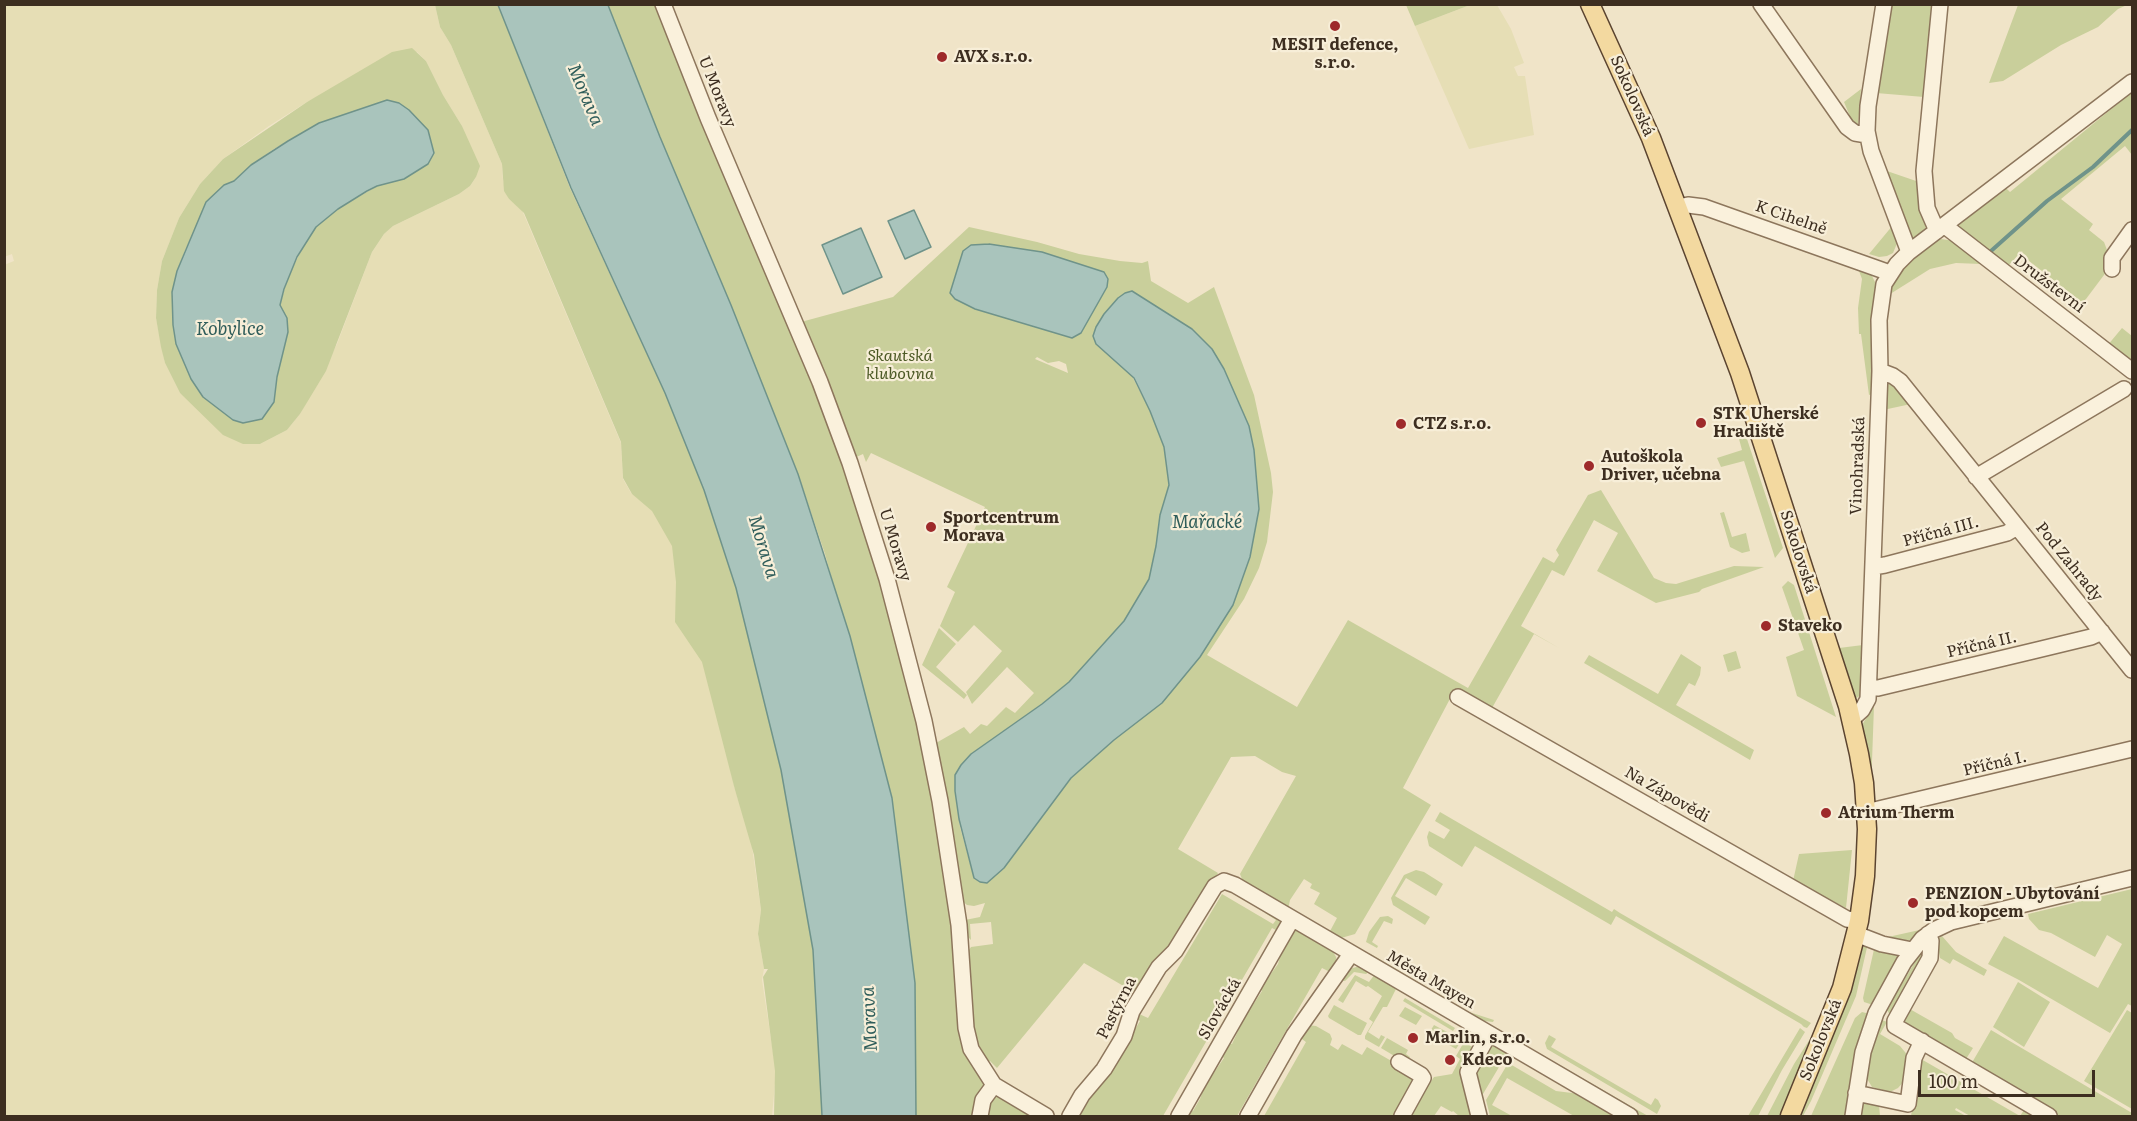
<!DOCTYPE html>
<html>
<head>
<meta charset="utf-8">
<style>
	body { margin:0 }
	#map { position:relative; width:2137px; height:1121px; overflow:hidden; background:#f0e4c8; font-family:Literata,serif }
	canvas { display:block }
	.frame { position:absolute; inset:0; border:6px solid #3d2e20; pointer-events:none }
	.scale { position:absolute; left:1918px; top:1070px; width:177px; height:27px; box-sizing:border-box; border:3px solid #3d2e20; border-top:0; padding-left:8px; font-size:18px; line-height:21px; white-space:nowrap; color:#3d2e20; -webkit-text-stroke:4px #f7eed8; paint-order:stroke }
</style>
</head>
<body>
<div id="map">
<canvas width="2137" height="1121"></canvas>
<div class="frame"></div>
<div class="scale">100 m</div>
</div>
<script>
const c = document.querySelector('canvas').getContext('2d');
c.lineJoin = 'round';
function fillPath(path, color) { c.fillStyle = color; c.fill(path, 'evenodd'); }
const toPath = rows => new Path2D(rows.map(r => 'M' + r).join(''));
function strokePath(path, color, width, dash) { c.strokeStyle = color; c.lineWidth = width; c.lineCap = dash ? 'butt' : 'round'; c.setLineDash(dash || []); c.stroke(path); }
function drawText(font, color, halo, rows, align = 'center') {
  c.font = font + ' Literata,serif'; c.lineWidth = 4.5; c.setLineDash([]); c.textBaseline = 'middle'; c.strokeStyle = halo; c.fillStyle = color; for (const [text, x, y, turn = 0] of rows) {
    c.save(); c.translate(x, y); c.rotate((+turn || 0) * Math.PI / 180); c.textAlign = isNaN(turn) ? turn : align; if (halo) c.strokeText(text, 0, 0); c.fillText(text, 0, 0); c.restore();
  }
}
fillPath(toPath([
	[5,4,435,5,440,27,451,45,502,164,503,181,509,199,522,210,621,443,623,479,631,493,653,510,673,546,725,738,735,790,751,840,761,910,758,934,764,969,762,980,776,1072,772,1116,5,1116,4,265,14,261,12,254,4,257],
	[417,52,426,61,443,95,462,126,476,177,470,186,459,194,393,226,384,234,372,252,337,344,300,414,287,430,260,444,180,393,165,363,156,318,157,290,162,261,179,218,200,184,223,159,269,126,307,102],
	[1470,5,1497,5,1511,29,1524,63,1514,67,1518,76,1525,76,1534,135,1469,149,1415,26]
]), '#e6deb5');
fillPath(toPath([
	[435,5,498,5,570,188,665,393,704,490,736,588,781,770,813,950,822,1116,774,1116,775,1071,763,977,768,969,764,969,758,934,761,910,754,855,735,790,702,662,675,622,676,582,672,546,652,511,632,494,623,478,621,442,524,213,509,199,504,191,502,164,451,45,440,27],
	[608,5,659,5,824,400,882,574,939,807,964,1042,984,1083,976,1116,916,1116,915,983,892,798,825,554,798,474,731,305,660,137],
	[1406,5,1470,5,1415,26],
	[1892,5,1935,5,1924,97,1876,93],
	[2018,5,2018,4,2127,5,2118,9,2098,27,2061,45,2003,81,1989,83],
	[412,48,426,61,443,95,462,126,480,166,476,177,470,186,459,194,393,226,384,234,372,252,326,371,300,414,287,430,260,444,243,444,223,435,180,393,165,363,161,347,156,318,157,290,162,261,179,218,200,184,223,159,307,102,392,52],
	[387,100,412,174,404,179,377,186,338,209,316,227,306,241,288,277,280,305,288,332,277,377,274,402,203,397,191,379,176,344,172,292,177,271,186,248,216,193,224,185,234,181,251,165,274,149,319,123],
	[1861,89,1858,125,1854,126,1844,102],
	[2132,92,2132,155,2125,146,2061,199,2093,224,2089,230,2104,242,2107,250,2107,271,2083,303,2024,257,2022,251,2007,267,1960,230,1959,224,1963,219,2005,187,2010,192],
	[1884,170,1919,182,1926,229,1923,234,1914,241,1911,241],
	[1893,225,1898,241,1893,253,1887,256,1879,257,1869,254],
	[969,227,1037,242,1079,254,1120,261,1142,263,1148,261,1151,281,1188,303,1214,287,1254,395,1271,473,1273,492,1267,542,1259,568,1244,599,1207,655,1297,707,1348,620,1468,688,1543,557,1554,563,1559,555,1556,550,1588,495,1601,490,1654,578,1666,583,1676,584,1734,566,1764,567,1702,589,1699,592,1656,603,1597,571,1618,533,1594,520,1564,576,1552,570,1521,626,1559,648,1534,634,1492,708,1457,688,1452,695,1403,788,1431,805,1355,934,1341,938,1329,933,1337,918,1314,904,1320,893,1310,888,1312,884,1304,879,1290,900,1288,910,1244,884,1240,874,1296,776,1282,772,1255,756,1231,757,1178,849,1218,873,1173,949,1139,995,1084,963,997,1068,990,1061,984,1061,971,1037,967,953,971,947,993,944,991,922,970,924,971,940,967,936,965,920,980,917,985,903,974,906,967,905,962,901,936,743,964,727,970,734,981,724,987,726,1006,707,1015,713,1034,693,1007,667,972,704,966,692,1002,651,974,625,958,642,940,626,955,592,947,587,985,507,871,453,866,462,863,454,852,459,852,456,856,453,851,446,801,322,893,297],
	[995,245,1042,252,1107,287,1087,322],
	[1037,357,1048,363,1059,361,1066,364,1068,373,1035,359],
	[1221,363,1249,426,1114,740,1071,778,1004,868,974,878,960,827,955,791,971,754,1042,704,1069,682,1124,621,1149,579,1156,546,1160,515,1169,485,1164,447,1150,411,1133,378],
	[1941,239,1955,241,1981,264,1956,263,1930,269,1887,296,1889,288,1907,263,1935,241],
	[1864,270,1871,274,1875,282,1876,293,1872,394,1869,395,1861,334,1859,334,1858,308,1862,279,1859,271,1862,272],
	[2122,328,2132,336,2132,361,2111,345,2108,347,2107,346],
	[1889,384,1893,384,1911,404,1883,410,1886,387],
	[1746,436,1783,548,1775,558,1744,461,1721,467,1717,458,1742,450,1739,439],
	[1724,512,1732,537,1746,533,1750,551,1742,553,1730,547,1720,513],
	[1788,581,1794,585,1836,717,1797,696,1786,657,1804,650,1782,587],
	[939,628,956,644,936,667,967,695,964,699,922,665],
	[1863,645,1862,695,1856,698,1852,694,1839,648],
	[1736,651,1741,668,1728,672,1723,655],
	[1681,654,1701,667,1700,675,1695,686,1689,683,1676,705,1754,750,1750,760,1584,663,1589,655,1658,694],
	[1874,706,1871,789,1862,725],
	[1440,812,1612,912,1614,909,1620,913,1811,1023,1807,1028,1804,1027,1801,1024,1616,916,1611,925,1475,846,1462,867,1429,846,1427,837,1429,831,1444,839,1450,830,1435,821],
	[1852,850,1846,908,1793,881,1799,854],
	[1416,870,1424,872,1443,884,1436,896,1406,878,1395,896,1430,917,1425,925,1393,905,1391,898,1404,875],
	[2132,889,2132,1006,2128,1004,2110,1033,2019,980,1988,964,2004,936,2098,988,2122,944,2107,935,2095,957,2051,933,2039,930,2029,919,2028,914],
	[1222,894,1273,924,1276,920,1265,913,1266,911,1283,923,1280,932,1272,928,1163,1116,1072,1116,1074,1113,1080,1116,1098,1084,1101,1086,1140,1021,1134,1017,1137,1013,1148,1018],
	[1388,916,1393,919,1392,924,1384,921,1372,942,1378,946,1377,948,1366,942,1369,932,1380,917],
	[1293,929,1297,929,1332,950,1336,957,1337,964,1332,973,1322,968,1237,1116,1187,1116,1191,1110,1193,1111,1200,1099,1204,1087,1224,1058,1221,1056,1229,1043,1232,1044,1243,1020,1262,991,1260,989,1278,964,1281,953,1292,936],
	[1924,929,1915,937,1904,943,1879,939],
	[1942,936,1956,952,1987,970,1984,976,1953,959,1950,964,1940,958,1938,946,1939,938],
	[1863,942,1868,943,1856,996,1811,1101,1803,1116,1798,1116],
	[1875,945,1902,954,1873,1005,1864,1002,1863,998],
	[1928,948,1890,1015,1887,1010,1900,987,1918,957],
	[1369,953,1469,1012,1494,1020,1493,1022,1476,1020,1371,960],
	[1360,966,1370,971,1366,974,1354,972,1345,981,1339,980,1349,969],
	[1375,974,1395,986,1396,989,1387,1007,1383,1007,1368,1032,1379,1039,1381,1035,1385,1037,1379,1047,1365,1039,1365,1036,1373,1022,1369,1019,1382,996,1368,986,1366,987,1356,981,1343,1003,1338,1000,1355,975,1369,982],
	[2018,982,2050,1002,2024,1047,1993,1027],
	[1405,998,1455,1028,1453,1031,1403,1001],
	[1334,1005,1367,1023,1361,1035,1358,1035,1329,1018,1328,1016],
	[1405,1007,1422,1016,1416,1025,1399,1016],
	[1908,1008,1952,1033,1955,1038,1973,1048,1966,1059,1906,1024,1904,1019],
	[2127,1010,2132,1013,2132,1109,2084,1081],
	[1862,1012,1870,1014,1847,1116,1811,1116,1855,1018],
	[1880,1019,1887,1022,1880,1034,1900,1046,1909,1057,1905,1080,1898,1088,1890,1092,1872,1087,1866,1077,1867,1064],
	[1307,1025,1316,1026,1330,1034,1332,1039,1330,1045,1338,1050,1342,1044,1362,1055,1367,1047,1430,1083,1434,1077,1452,1074,1460,1059,1456,1056,1464,1042,1474,1048,1474,1116,1459,1116,1453,1111,1452,1112,1441,1106,1434,1116,1264,1116,1306,1042,1299,1037],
	[1434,1025,1462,1040,1456,1049,1429,1033],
	[1800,1028,1805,1032,1782,1070,1758,1116,1748,1116],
	[1817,1028,1796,1085,1781,1116,1767,1116,1794,1064],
	[1991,1030,2132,1113,2132,1116,2057,1116,1970,1066],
	[1549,1035,1556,1039,1551,1047,1651,1105,1655,1098,1658,1100,1661,1106,1657,1114,1547,1049,1545,1043],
	[1387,1038,1408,1050,1406,1054,1410,1057,1406,1063,1381,1048],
	[1493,1044,1508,1052,1480,1099,1474,1069,1489,1046],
	[1537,1053,1539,1053,1648,1116,1641,1116,1536,1055],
	[1921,1059,2020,1116,2026,1107,2043,1116,1970,1116,1956,1108,1955,1110,1966,1116,1911,1116,1919,1061],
	[1510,1064,1556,1091,1580,1094,1619,1116,1574,1116,1507,1078,1492,1105,1512,1116,1490,1116,1486,1100,1507,1065],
	[997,1097,1004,1099,1033,1116,984,1116,992,1098],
	[1865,1103,1879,1105,1880,1116,1859,1116,1860,1109]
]), '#c9cf9b');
const water = toPath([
	[498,5,608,5,660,137,731,305,798,474,850,636,892,798,915,983,916,1116,822,1116,813,950,781,770,736,588,704,490,665,393,571,188,498,5],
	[387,100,399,103,409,110,428,130,434,153,428,164,404,179,377,186,367,191,338,209,316,227,297,257,284,289,280,305,287,318,288,332,277,377,274,402,262,419,243,423,233,420,203,397,191,379,176,344,173,325,172,292,177,271,206,202,224,185,234,181,251,165,288,141,319,123,387,100],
	[914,210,931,247,905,259,888,221,914,210],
	[861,228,882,277,843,294,822,245,861,228],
	[989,244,1042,252,1104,272,1108,279,1107,287,1081,333,1072,338,975,309,955,299,950,293,963,251,971,245,989,244],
	[1132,291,1192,329,1212,349,1224,369,1249,426,1254,450,1259,509,1250,557,1233,605,1200,657,1162,703,1114,740,1071,778,1004,868,987,883,980,882,974,878,959,819,955,791,955,775,961,765,971,754,1042,704,1069,682,1124,621,1149,579,1156,546,1160,515,1169,485,1164,447,1150,411,1134,378,1096,344,1093,336,1096,327,1104,314,1118,298,1125,293,1132,291]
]);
fillPath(water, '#a9c4bc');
strokePath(water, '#6f938a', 1.5);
strokePath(toPath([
	[1991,251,2047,201,2093,167,2132,130]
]), '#6f938a', 4);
const minor = toPath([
	[663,4,708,118,820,382,850,463,887,579,924,721,940,801,959,925,966,1028,971,1049,994,1085,1046,1116],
	[1761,4,1847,127,1855,133,1867,135],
	[1884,4,1868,106,1867,131,1871,151,1909,252],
	[1678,207,1688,205,1704,207,1890,273],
	[1945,226,2132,371],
	[1937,231,1927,208,1924,171,1940,4],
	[2112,269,2112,258,2132,230],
	[1880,371,1893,376,1900,381,2132,670],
	[1976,477,2124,389],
	[1873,567,1885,565,2007,533,2017,527],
	[1869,688,1878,688,2033,651,2091,637,2102,632],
	[1458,697,1847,919,1859,921],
	[1852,719,1862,710,1868,699,1880,371,1879,320,1884,284,1897,264,1909,252,2132,82],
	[1866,812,2132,749],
	[1856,934,1882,944,1912,950],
	[1928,934,1931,941,1930,958,1895,1021,1895,1026,2049,1116],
	[1399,1062,1421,1075,1423,1078,1402,1116],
	[1856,1093,1908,1104,1914,1058,1922,1041],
	[980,1116,983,1100,994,1085],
	[1070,1116,1082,1095,1104,1069,1124,1036,1132,1011,1159,967,1175,951,1215,886,1224,881,1235,885,1630,1116],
	[1179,1116,1292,919],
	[1248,1116,1294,1035,1351,954],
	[1479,1116,1468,1072,1489,1034],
	[1853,1116,1863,1052,1876,1013,1904,962,1922,939,1934,930,1951,922,2132,878]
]);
const major = toPath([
	[1590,4,1651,138,1740,373,1848,706,1859,754,1864,783,1867,829,1865,876,1859,921,1842,988,1790,1116]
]);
strokePath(minor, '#8d765c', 18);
strokePath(major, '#5b4430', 21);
strokePath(minor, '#faf1dc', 15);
strokePath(major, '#f3d9a0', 18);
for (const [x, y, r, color] of [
	[1335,26,6,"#9e2a2b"],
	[942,57,6,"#9e2a2b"],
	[1701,423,6,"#9e2a2b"],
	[1401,424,6,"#9e2a2b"],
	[1589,466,6,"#9e2a2b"],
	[931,527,6,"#9e2a2b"],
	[1766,626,6,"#9e2a2b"],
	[1826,813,6,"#9e2a2b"],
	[1913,903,6,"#9e2a2b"],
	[1413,1038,6,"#9e2a2b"],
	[1450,1060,6,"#9e2a2b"]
]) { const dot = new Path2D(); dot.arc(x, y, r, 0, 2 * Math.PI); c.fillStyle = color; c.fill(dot); strokePath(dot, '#f7eed8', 2); }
drawText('bold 16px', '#3d2e20', '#f7eed8', [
	["MESIT defence,",1335,45,"center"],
	["s.r.o.",1335,63,"center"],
	["AVX s.r.o.",954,57],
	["STK Uherské",1713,414],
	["Hradiště",1713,432],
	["CTZ s.r.o.",1413,424],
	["Autoškola",1601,457],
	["Driver, učebna",1601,475],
	["Sportcentrum",943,518],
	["Morava",943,536],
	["Staveko",1778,626],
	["Atrium Therm",1838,813],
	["PENZION - Ubytování",1925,894],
	["pod kopcem",1925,912],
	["Marlin, s.r.o.",1425,1038],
	["Kdeco",1462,1060]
], 'left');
drawText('16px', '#3d2e20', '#f7eed8', [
	["U Moravy",717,92,68],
	["Sokolovská",1632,96,66],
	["K Cihelně",1791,218,19],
	["Družstevní",2049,284,37],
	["Vinohradská",1858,466,-88],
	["Příčná III.",1941,532,-15],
	["U Moravy",895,545,73],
	["Sokolovská",1798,552,72],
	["Pod Zahrady",2069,562,51],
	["Příčná II.",1982,645,-13],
	["Příčná I.",1995,764,-13],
	["Na Zápovědi",1667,795,30],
	["Města Mayen",1431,980,30],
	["Pastýrna",1117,1008,-63],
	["Slovácká",1220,1009,-60],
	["Sokolovská",1821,1040,-68]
]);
drawText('italic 16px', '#4d5a26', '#f7eed8', [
	["Skautská",900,356],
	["klubovna",900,374]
]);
drawText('italic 18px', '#2f5d5a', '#f7eed8', [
	["Morava",585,95,67],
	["Kobylice",230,330],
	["Mařacké",1207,523],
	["Morava",763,547,73],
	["Morava",870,1019,-93]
]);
</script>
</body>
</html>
